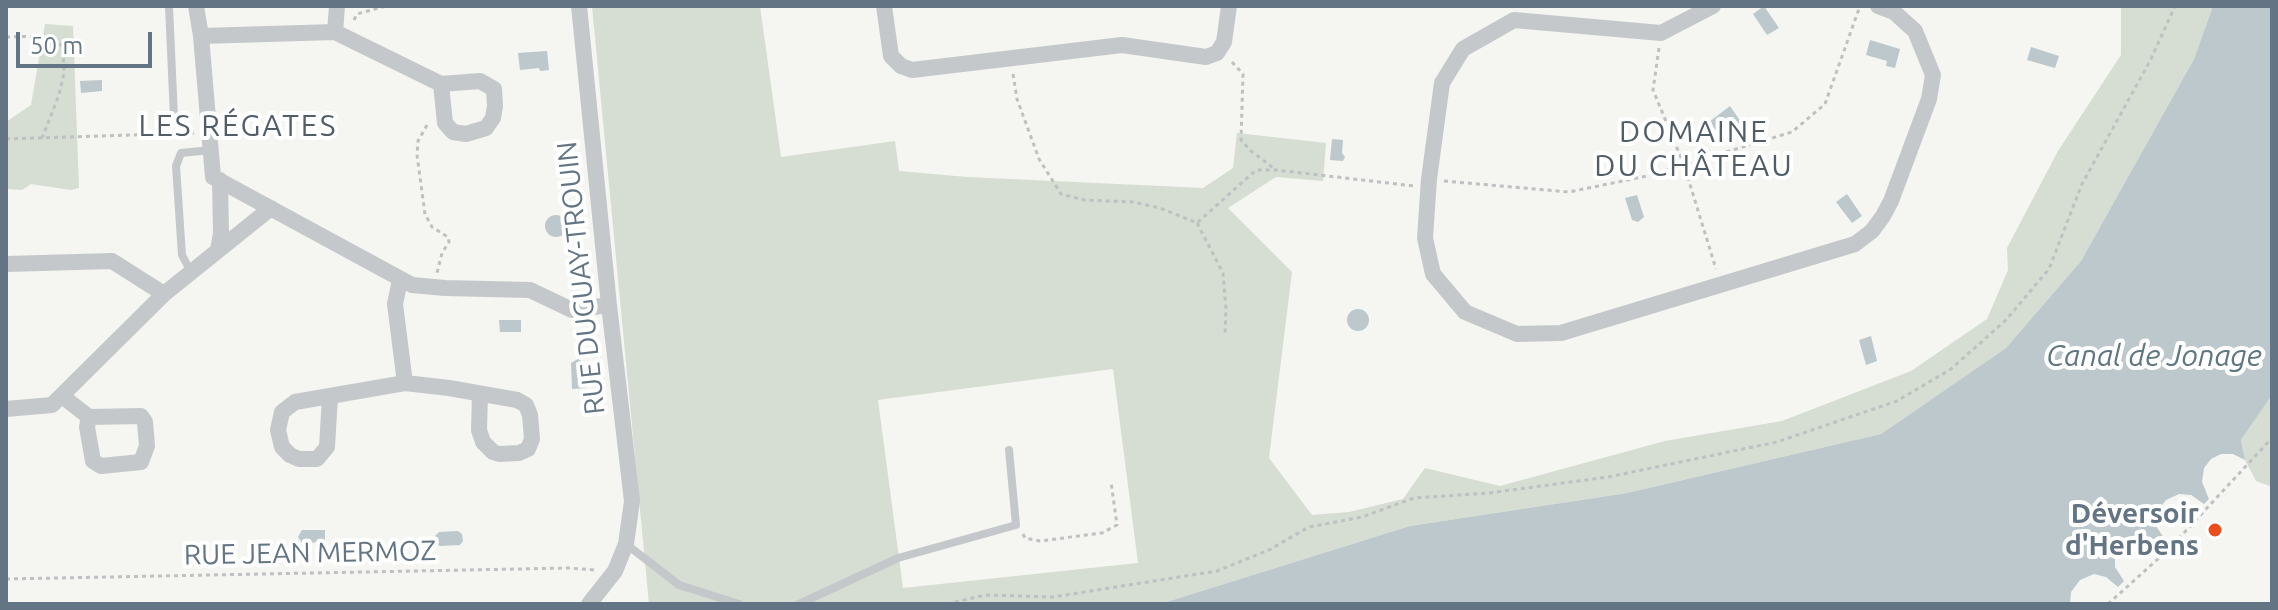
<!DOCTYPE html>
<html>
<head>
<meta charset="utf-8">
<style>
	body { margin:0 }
	#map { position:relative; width:2278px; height:610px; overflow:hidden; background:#f5f5f1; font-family:Ubuntu,sans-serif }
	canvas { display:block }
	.frame { position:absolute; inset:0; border:8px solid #637584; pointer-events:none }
	.scale { position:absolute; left:16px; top:32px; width:136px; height:36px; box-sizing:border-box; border:4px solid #637584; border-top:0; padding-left:10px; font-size:24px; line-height:28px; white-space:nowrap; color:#637584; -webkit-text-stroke:6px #fff; paint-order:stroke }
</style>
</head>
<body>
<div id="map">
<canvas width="2278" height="610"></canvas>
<div class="frame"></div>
<div class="scale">50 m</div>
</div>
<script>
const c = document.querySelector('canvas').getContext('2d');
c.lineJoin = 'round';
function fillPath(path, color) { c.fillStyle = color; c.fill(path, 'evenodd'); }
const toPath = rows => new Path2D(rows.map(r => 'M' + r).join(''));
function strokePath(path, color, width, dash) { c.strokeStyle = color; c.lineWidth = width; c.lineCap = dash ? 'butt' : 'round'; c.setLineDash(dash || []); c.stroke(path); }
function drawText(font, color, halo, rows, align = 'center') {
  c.font = font + ' Ubuntu,sans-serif'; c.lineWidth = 8; c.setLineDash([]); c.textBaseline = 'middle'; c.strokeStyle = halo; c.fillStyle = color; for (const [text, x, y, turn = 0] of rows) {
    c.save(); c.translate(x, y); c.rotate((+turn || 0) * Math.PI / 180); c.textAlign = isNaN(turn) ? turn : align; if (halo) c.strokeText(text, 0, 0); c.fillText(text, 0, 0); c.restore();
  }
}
fillPath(toPath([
	[592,6,760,6,781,157,895,141,899,171,967,177,1203,188,1233,168,1237,133,1326,143,1323,181,1276,177,1228,208,1292,272,1269,458,1312,515,1349,512,1403,499,1425,468,1500,486,1665,441,1782,421,1911,371,1987,319,2008,270,2007,248,2058,151,2121,55,2121,6,2213,6,2194,59,2081,261,2006,348,1881,434,1627,493,1410,526,1160,604,649,604],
	[1113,369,1138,563,903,588,878,400],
	[45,24,73,26,79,188,71,190,31,184,22,190,6,189,6,122,31,105],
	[2272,395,2272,487,2256,481,2245,460,2241,440]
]), '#d6ddd2');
fillPath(toPath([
	[1764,6,1779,28,1767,35,1753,14],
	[2213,6,2272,6,2272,395,2241,440,2245,460,2233,454,2221,454,2211,459,2204,468,2202,482,2209,499,2204,504,2191,495,2179,494,2166,500,2158,511,2156,526,2166,541,2162,546,2147,536,2136,535,2123,541,2115,553,2115,567,2124,581,2118,587,2106,577,2094,574,2080,580,2071,592,2070,604,1160,604,1410,526,1627,493,1881,434,2006,348,2081,261,2194,59],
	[1870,40,1900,49,1895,68,1886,66,1887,61,1866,55],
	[2031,47,2059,56,2055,68,2027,60],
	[547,51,549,70,540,71,539,68,520,70,518,53],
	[102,80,102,91,81,93,80,81],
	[1730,106,1741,122,1722,138,1709,122],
	[1332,139,1343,140,1342,153,1345,157,1343,161,1330,160],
	[1847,194,1862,216,1852,223,1836,202],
	[1637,195,1644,217,1638,222,1632,220,1625,198],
	'545 226a11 11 0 1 1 22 0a11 11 0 1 1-22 0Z',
	'1347 320a11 11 0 1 1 22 0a11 11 0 1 1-22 0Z',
	[499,320,521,320,521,332,500,332],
	[1871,336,1877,361,1866,365,1859,340],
	[578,359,585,363,586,388,572,389,571,363],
	[302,530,325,530,325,542,302,543,298,537],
	[458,531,462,534,463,541,460,545,440,546,435,543,435,536,439,532]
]), '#bcc8cc');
strokePath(toPath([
	[354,20,357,14,386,6],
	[6,37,45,36,57,40,63,48,64,73,59,95,42,138],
	[1659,48,1653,90,1684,165,1716,269],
	[1232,62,1243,74,1241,140,1251,151,1276,170],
	[1013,74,1017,99,1039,159,1061,194,1084,200,1133,202,1160,208,1197,223,1256,170,1276,170,1414,186],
	[427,125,418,141,417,155,425,214,432,227,448,237,449,242,442,253,437,273],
	[6,139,194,133],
	[1444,181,1569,192,1647,176,1792,132,1825,104,1860,6],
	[1197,223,1223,273,1226,309,1225,334],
	[1023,534,1025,538,1040,541,1102,533,1117,525,1111,482],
	[6,579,569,568,595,570],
	[947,604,985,595,1053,597,1217,571,1269,550,1309,527,1362,517,1414,498,1489,493,1608,477,1777,442,1897,401,1951,369,2006,320,2049,269,2082,184,2150,61,2175,6],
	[2108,604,2169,549,2272,438]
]), '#bec0c2', 3, [4, 4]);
strokePath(toPath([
	[169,6,174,117],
	[191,272,182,255,176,166,181,153,210,150],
	[626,544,679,585,739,604],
	[799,604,898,558,1016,525,1009,450]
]), '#c5c8cb', 8);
strokePath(toPath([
	[196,6,201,36,213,177,412,285,445,288,530,290,572,310,609,305],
	[579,6,609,305,632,501,626,544,615,571,589,604],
	[884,6,891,56,901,66,912,70,1122,45,1206,57,1217,53,1224,42,1229,6],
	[1713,6,1661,33,1514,20,1463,49,1442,83,1429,179,1425,238,1433,274,1465,312,1517,334,1561,333,1855,244,1872,231,1883,216,1891,201,1929,99,1933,75,1915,31,1894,12,1878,6],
	[335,32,337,6],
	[201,36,335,32,441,84,445,123,453,132,466,134,486,128,493,118,495,106,494,89,480,81,441,84],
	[218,250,221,233,220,180],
	[6,264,112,261,164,294],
	[400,280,395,304,405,383],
	[62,396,89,417,141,416,145,422,147,446,141,462,101,466,93,461,87,427,89,417],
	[330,397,327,447,317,459,299,459,290,455,282,447,278,430,282,412,295,402,405,383,449,388,517,400,526,405,530,415,532,439,528,449,519,453,499,454,493,452,483,442,479,430,480,394],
	[6,409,52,405,164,294,271,208]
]), '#c5c8cb', 16);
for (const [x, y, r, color] of [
	[2215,530,8,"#eb4d1c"]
]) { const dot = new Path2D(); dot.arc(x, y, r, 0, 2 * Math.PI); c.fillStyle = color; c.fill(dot); strokePath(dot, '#fff', 3); }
drawText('28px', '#637584', '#fff', [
	["RUE DUGUAY-TROUIN",581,278,-96],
	["RUE JEAN MERMOZ",310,553,-1]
]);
drawText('bold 28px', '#637584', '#fff', [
	["Déversoir",2199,514],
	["d'Herbens",2199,546]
], 'right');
c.letterSpacing = '2px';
drawText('30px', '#515e68', '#fff', [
	["LES RÉGATES",238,126],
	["DOMAINE",1694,132],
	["DU CHÂTEAU",1694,166]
]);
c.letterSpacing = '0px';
drawText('italic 30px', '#5f7781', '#fff', [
	["Canal de Jonage",2154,356]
]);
</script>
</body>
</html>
